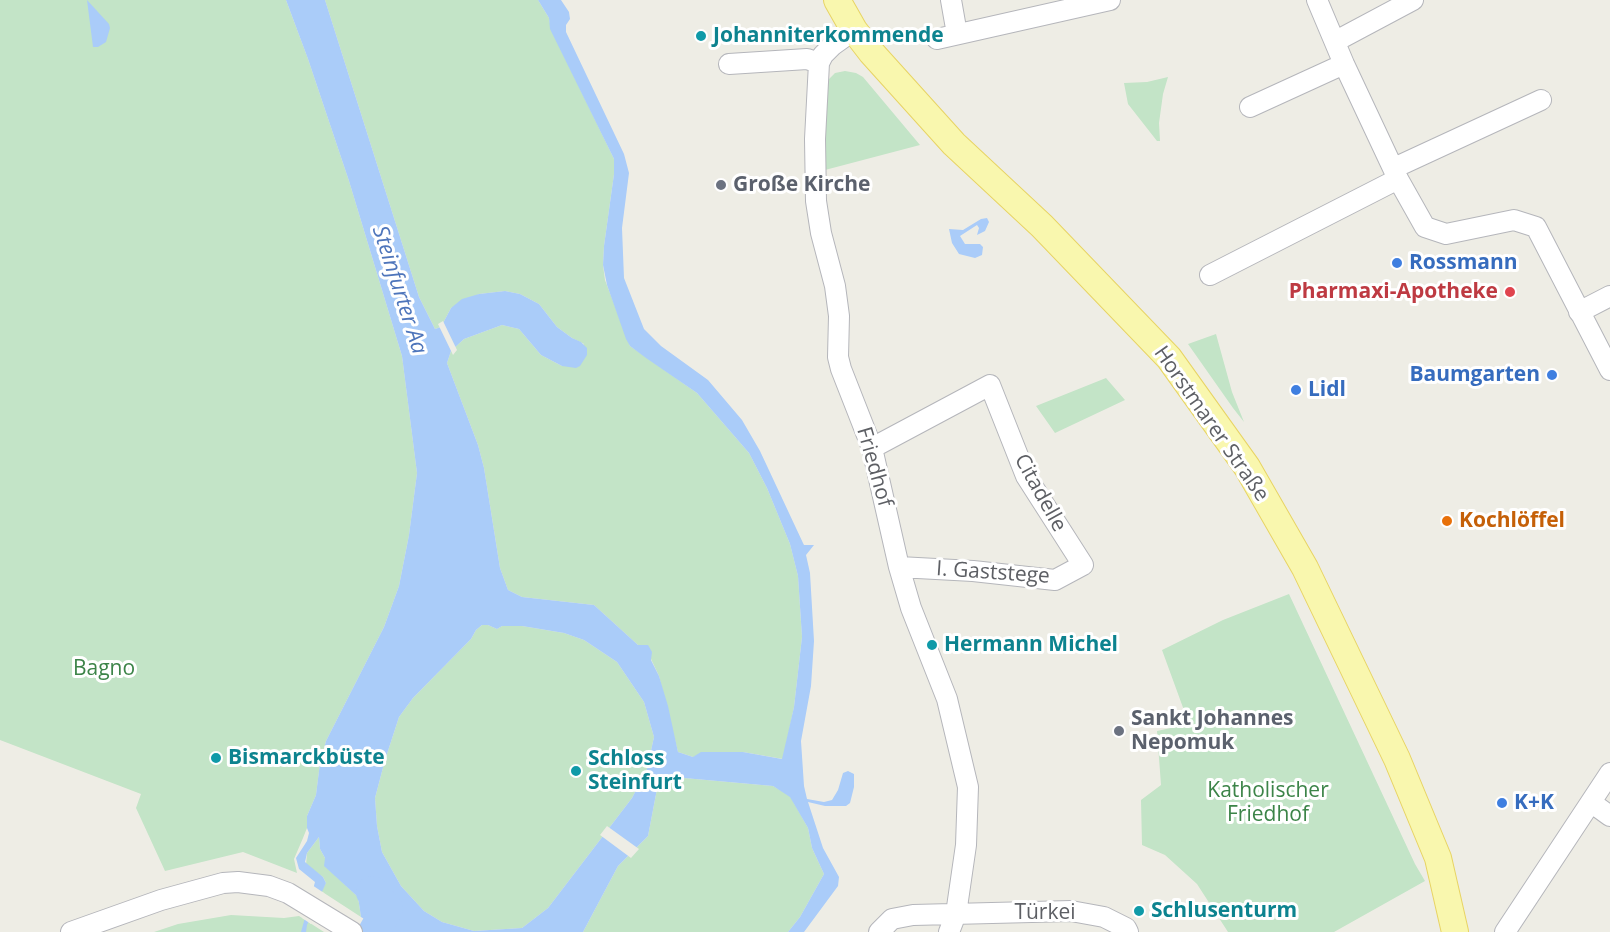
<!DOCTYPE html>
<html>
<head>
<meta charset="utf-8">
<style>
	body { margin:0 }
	canvas { display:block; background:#eeede5 }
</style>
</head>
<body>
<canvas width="1610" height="932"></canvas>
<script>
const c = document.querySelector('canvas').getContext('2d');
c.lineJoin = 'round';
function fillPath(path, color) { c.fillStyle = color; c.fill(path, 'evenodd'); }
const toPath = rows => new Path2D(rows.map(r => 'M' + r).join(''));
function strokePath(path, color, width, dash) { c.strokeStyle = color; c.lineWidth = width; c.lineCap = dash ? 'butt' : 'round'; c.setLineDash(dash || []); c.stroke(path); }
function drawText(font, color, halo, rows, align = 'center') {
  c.font = font + ' "Open Sans",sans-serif'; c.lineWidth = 6; c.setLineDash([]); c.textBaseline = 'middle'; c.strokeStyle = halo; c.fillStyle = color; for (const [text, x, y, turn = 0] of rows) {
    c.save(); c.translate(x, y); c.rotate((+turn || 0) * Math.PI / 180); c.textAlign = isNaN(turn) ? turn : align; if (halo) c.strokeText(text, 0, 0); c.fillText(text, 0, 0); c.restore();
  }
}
fillPath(toPath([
	[0,0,286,0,308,59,349,181,402,356,417,473,409,535,399,586,384,627,326,741,320,763,316,795,307,816,307,828,303,838,294,859,297,873,243,852,165,871,136,808,141,794,0,740],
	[325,0,538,0,549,18,551,29,614,159,614,174,604,246,603,265,605,280,630,346,697,393,749,453,767,488,790,544,798,576,802,637,794,707,783,759,743,752,693,757,678,752,659,676,651,659,638,645,594,605,522,597,508,590,500,568,484,468,478,445,447,363,451,351,464,339,502,325,519,329,541,355,562,366,584,344,572,338,557,327,539,304,520,294,505,291,479,294,451,308,441,327,435,329,419,297],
	[845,71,856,73,863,77,920,145,825,170,823,88,826,82,835,73],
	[1168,77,1163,94,1159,123,1160,141,1157,141,1128,104,1124,83,1147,82],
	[1216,334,1232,392,1244,422,1233,408,1188,344],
	[1106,378,1125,400,1055,433,1036,406],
	[1289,594,1415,864,1425,881,1334,932,1228,932,1197,884,1165,855,1142,845,1141,800,1161,785,1157,731,1189,724,1162,650,1223,620],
	[482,625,488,625,497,629,502,626,522,626,564,633,584,640,617,662,644,702,654,737,647,769,632,798,548,908,522,928,474,931,442,922,424,911,401,886,382,852,377,826,375,798,385,760,399,717,413,698,471,639,476,630],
	[673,777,773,786,790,796,808,828,812,848,824,874,800,917,788,932,583,932,618,866,648,836,657,789],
	[319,837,320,849,325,858,325,866,358,897,361,917,321,891,326,883,323,877,306,865,307,853],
	[231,915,284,918,299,916,324,932,154,932,178,924]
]), '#c3e4c7');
fillPath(toPath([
	[87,0,109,24,110,28,106,42,98,47,93,47],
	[286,0,325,0,419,297,435,329,441,327,451,308,462,299,479,294,505,291,520,294,539,304,557,327,572,338,581,342,587,348,587,355,580,366,576,368,562,366,541,355,519,329,502,325,464,339,451,351,447,363,478,445,484,468,500,568,508,590,522,597,594,605,638,645,648,645,652,652,651,660,659,676,668,706,678,752,693,757,701,752,743,752,782,759,794,707,802,637,798,576,790,544,767,488,749,453,697,393,646,358,630,346,626,339,607,285,603,265,604,246,614,174,614,159,550,29,549,18,538,0,561,0,569,12,570,19,566,25,566,32,624,154,629,173,622,228,624,278,644,329,661,346,708,380,742,420,760,451,803,543,804,545,814,545,806,555,810,573,814,641,811,686,801,741,804,786,807,799,824,802,832,800,838,790,843,773,848,771,854,774,854,787,850,803,846,806,825,806,808,802,823,848,839,877,838,886,804,932,788,932,800,917,824,874,812,848,808,828,790,797,773,786,673,777,657,789,648,836,618,866,583,932,385,932,361,917,358,897,324,866,325,858,320,849,319,837,307,853,305,862,323,877,326,883,307,925,306,932,301,932,315,882,299,869,296,858,307,841,309,833,307,828,307,816,316,795,320,763,326,741,384,627,399,586,409,535,417,473,402,356,349,181,308,59],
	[482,625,488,625,497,629,502,626,522,626,564,633,584,640,617,662,644,702,654,737,647,769,632,798,548,908,522,928,474,931,442,922,424,911,401,886,382,852,377,826,375,798,385,760,399,717,413,698,471,639,476,630],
	[987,218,989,222,985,231,977,235,979,228,977,225,960,236,965,244,980,244,983,247,982,255,975,258,959,254,952,243,949,229,963,230,981,219]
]), '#aaccf9');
fillPath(toPath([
	[443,321,457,350,453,355,438,324],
	[607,826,639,849,631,858,600,835],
	[312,885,324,893,311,924,302,918]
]), '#eeede5');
strokePath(toPath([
	[372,892,387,909,374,932]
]), '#aaccf9', 32);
const minor = toPath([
	[951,0,957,34],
	[1317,0,1344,64,1398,179,1425,227,1446,234,1514,220,1536,227,1610,370],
	[854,30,833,45,823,55,819,63,815,139,816,201,821,233,835,286,839,316,838,357,841,369,872,448,899,567,911,608,947,699,968,787,966,845,956,914,949,932],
	[937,39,1110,0],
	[1336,41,1413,0],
	[729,64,807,59,819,63],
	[1250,107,1344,64],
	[1394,168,1541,100],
	[1210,275,1398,179],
	[1579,312,1610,296],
	[872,448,990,385,1026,476,1083,565,1055,580,973,571,899,567],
	[1592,803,1610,816],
	[71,932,161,900,223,883,238,882,269,886,288,893,352,932],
	[879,932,892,919,913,915,1071,911,1104,917,1126,928,1128,932],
	[1505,932,1610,773]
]);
const major = toPath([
	[837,0,854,30,871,52,954,144,1042,226,1169,358,1247,467,1305,568,1397,759,1438,858,1455,932]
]);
strokePath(minor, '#b5b6bb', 22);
strokePath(major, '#e8d464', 28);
strokePath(minor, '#fff', 20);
strokePath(major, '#f9f7ae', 26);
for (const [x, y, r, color] of [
	[701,36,6,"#0f9aa8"],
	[721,185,6,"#6b7280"],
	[1397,263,6,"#3f7fe0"],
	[1510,292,6,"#e0444e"],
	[1552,375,6,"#3f7fe0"],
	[1296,390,6,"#3f7fe0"],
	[1447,521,6,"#e8710a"],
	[932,645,6,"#0f9aa8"],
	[1119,731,6,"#6b7280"],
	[216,758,6,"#0f9aa8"],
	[576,771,6,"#0f9aa8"],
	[1502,803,6,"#3f7fe0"],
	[1139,911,6,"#0f9aa8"]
]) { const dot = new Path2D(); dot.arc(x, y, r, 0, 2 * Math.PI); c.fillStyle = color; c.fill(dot); strokePath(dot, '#fff', 2); }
drawText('bold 21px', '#0d838f', '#fff', [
	["Johanniterkommende",713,36],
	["Hermann Michel",944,645],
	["Bismarckbüste",228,758],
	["Schloss",588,759],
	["Steinfurt",588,783],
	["Schlusenturm",1151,911]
], 'left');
drawText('bold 21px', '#5b616d', '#fff', [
	["Große Kirche",733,185],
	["Sankt Johannes",1131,719],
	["Nepomuk",1131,743]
], 'left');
drawText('bold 21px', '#366cbe', '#fff', [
	["Rossmann",1409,263],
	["Baumgarten",1540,375,"right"],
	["Lidl",1308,390],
	["K+K",1514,803]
], 'left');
drawText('bold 21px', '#be3a42', '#fff', [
	["Pharmaxi-Apotheke",1498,292]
], 'right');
drawText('21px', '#5d5f64', '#fff', [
	["Horstmarer Straße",1211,424,55],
	["Friedhof",874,467,74],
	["Citadelle",1040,493,61],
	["I. Gaststege",993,573,4],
	["Türkei",1045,913]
]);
drawText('bold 21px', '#c56008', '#fff', [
	["Kochlöffel",1459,521]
], 'left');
drawText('21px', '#3c8448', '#fff', [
	["Bagno",104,669],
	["Katholischer",1268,791],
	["Friedhof",1268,815]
]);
drawText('italic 22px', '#4e75bb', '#fff', [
	["Steinfurter Aa",399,290,72]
]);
</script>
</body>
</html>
